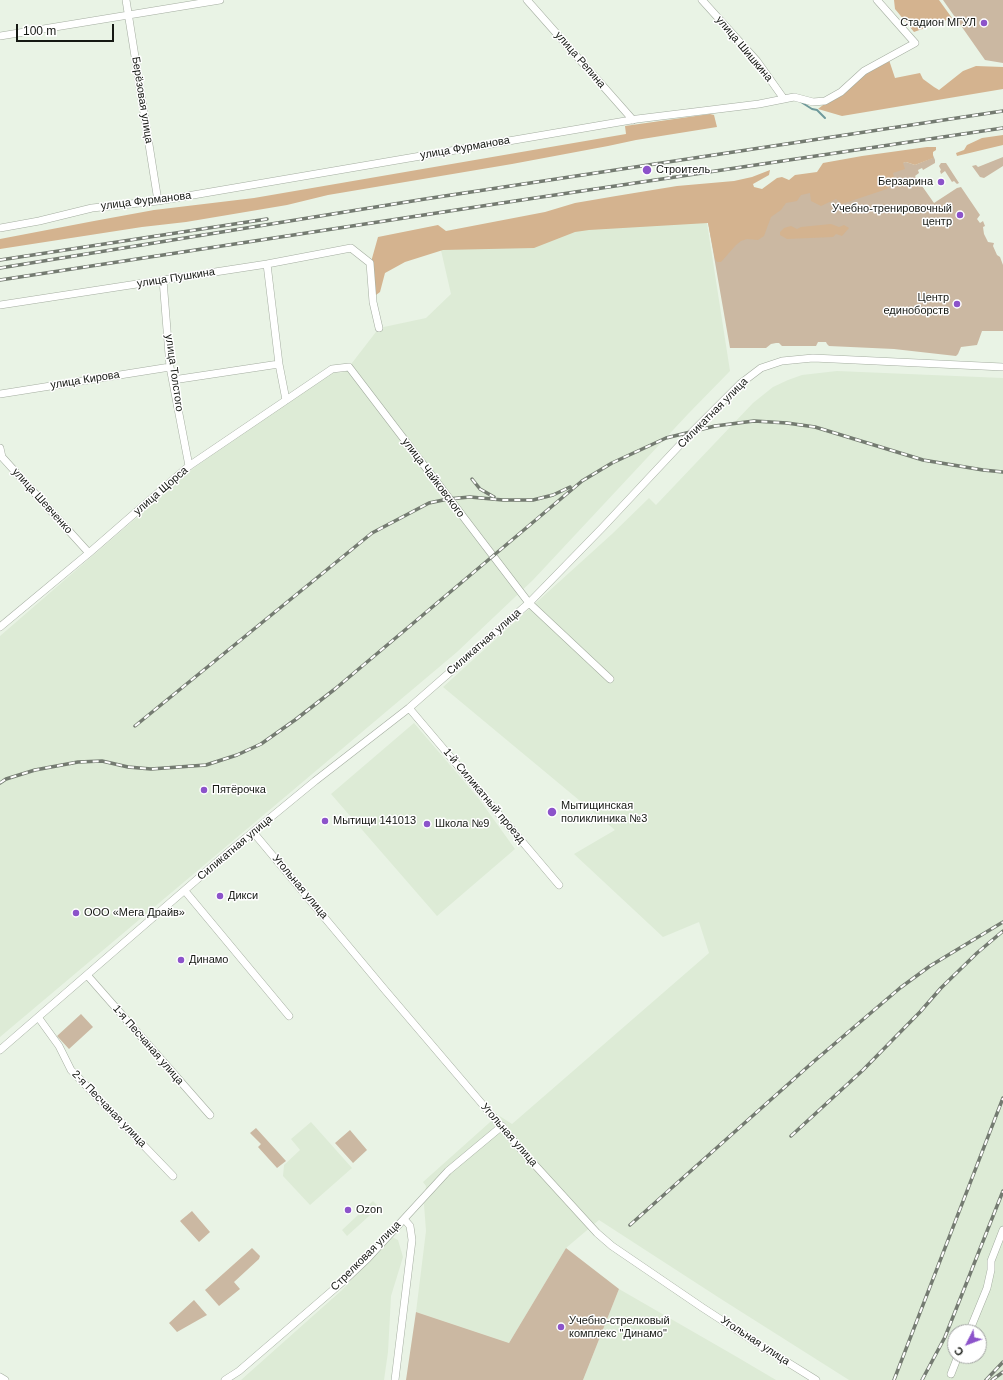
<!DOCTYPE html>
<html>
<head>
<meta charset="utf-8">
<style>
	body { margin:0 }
	#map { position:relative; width:1003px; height:1380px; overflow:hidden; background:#e9f3e5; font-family:Helvetica,sans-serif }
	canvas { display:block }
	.north { position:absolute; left:947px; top:1324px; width:40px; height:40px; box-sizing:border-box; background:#fff; border:1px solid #a1a3a1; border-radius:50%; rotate:228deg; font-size:11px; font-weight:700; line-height:16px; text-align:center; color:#151813 }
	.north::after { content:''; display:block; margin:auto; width:14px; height:18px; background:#8c53ca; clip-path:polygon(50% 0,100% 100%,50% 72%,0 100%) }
	.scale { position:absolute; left:16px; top:24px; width:98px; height:18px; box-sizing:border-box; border:2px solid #151813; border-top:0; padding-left:5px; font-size:12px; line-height:14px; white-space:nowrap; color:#151813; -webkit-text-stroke:3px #fff; paint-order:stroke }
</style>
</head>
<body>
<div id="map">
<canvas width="1003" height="1380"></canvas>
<div class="north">С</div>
<div class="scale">100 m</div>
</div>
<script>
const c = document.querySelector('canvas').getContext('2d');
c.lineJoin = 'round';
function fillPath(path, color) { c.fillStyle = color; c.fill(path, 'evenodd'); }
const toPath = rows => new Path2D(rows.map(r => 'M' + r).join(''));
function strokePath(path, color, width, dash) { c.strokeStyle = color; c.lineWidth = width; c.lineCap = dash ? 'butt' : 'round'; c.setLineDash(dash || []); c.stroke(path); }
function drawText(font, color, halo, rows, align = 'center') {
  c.font = font + ' Helvetica,sans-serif'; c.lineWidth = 3; c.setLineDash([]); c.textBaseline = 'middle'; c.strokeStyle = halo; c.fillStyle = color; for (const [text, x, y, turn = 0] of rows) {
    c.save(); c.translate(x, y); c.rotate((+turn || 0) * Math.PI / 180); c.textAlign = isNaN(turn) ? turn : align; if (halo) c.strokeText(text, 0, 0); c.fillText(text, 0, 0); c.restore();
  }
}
fillPath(toPath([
	[600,217,707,223,730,371,688,414,533,580,457,652,0,1037,0,636,195,467,332,373,345,372,379,328,426,318,451,294,440,246],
	[837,371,1003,378,1003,1380,849,1380,721,1299,599,1220,566,1248,509,1343,416,1312,426,1231,424,1204,426,1186,423,1182,498,1115,512,1124,709,953,699,922,663,937,574,854,615,830,443,687,612,534,649,498,656,505,753,403,773,387,788,380,802,375],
	[955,1332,979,1332,979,1356,955,1356],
	[414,723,479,799,515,849,437,916,331,794],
	[311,1122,352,1168,310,1205,283,1176,284,1165,300,1150,291,1139],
	[373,1201,379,1207,347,1236,342,1230],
	[392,1237,398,1240,403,1257,391,1296,388,1352,384,1380,241,1380,342,1290],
	[619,1289,737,1357,776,1380,583,1380]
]), '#ddebd6');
fillPath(toPath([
	[943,0,1003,0,1003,63,985,60],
	[933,155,935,160,935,163,923,170,922,168,918,170,919,173,915,176,934,203,957,188,961,187,980,215,977,219,980,223,983,221,985,226,983,227,984,234,988,242,994,243,993,246,997,255,1000,257,1003,265,1003,331,982,331,977,345,961,347,958,354,956,356,894,349,829,346,827,344,826,342,818,342,816,346,782,346,779,343,776,343,771,344,766,348,730,348,705,205,906,162,915,165,932,158],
	[1003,157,1003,166,984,178,980,177,972,166,976,165,978,167],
	[941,163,946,163,948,166,959,183,957,184,954,181,952,182,945,171,941,174,940,171,941,170,939,166],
	[81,1014,93,1027,69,1049,57,1036],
	[256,1128,286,1161,277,1168,258,1147,261,1144,250,1133],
	[350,1130,367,1150,353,1163,335,1143],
	[192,1211,210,1232,199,1242,180,1221],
	[252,1248,260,1256,259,1259,234,1282,240,1289,219,1306,205,1290],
	[566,1248,619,1289,583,1380,406,1380,416,1312,509,1343],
	[194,1300,207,1315,177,1332,169,1323]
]), '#cbb8a2');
fillPath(toPath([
	[894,0,939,0,952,18,914,32,895,9],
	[889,60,895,78,920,73,923,79,934,87,939,90,963,71,976,66,1003,67,1003,89,842,116,818,109,865,72],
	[710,114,714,115,717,127,636,140,608,146,512,164,328,195,287,205,186,222,142,227,0,249,0,239,94,221,154,210,254,198,626,134,625,126],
	[1003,135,1003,145,957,156,956,153,964,150,967,145,982,138],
	[927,147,936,147,936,150,933,152,933,158,915,165,906,162,903,163,905,169,893,173,895,181,887,189,842,204,836,199,821,206,811,201,810,193,801,195,797,201,786,203,781,210,771,217,764,236,758,240,747,239,741,241,736,245,721,262,717,262,715,259,708,223,589,230,575,232,534,248,443,250,405,262,385,273,380,292,376,295,373,294,371,262,378,237,438,225,446,231,545,212,575,203,616,196,677,186,734,181,752,177,770,170,769,175,753,184,754,187,762,189,777,178,782,177,789,180,795,175,817,172,823,163,862,156],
	[831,224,839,227,844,225,849,228,842,236,836,234,833,237,787,239,780,235,780,232,784,228,791,226,797,229,801,227]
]), '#d4b38f');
strokePath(toPath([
	[801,102,812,109,817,110,825,118]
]), '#6e999b', 2);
const minor = toPath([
	[126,0,158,201],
	[527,0,633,120],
	[702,0,757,61,784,99],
	[0,36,220,0],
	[0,228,39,221,92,208,158,201,637,119,759,104,794,97,813,102,825,101,841,92,864,71,915,43,877,0],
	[267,264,279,364,286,400],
	[163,280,170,367,189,466],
	[0,305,267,264,351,248,370,263,373,302,379,328],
	[173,380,279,364],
	[0,394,170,367],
	[0,448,2,457,89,553],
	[0,627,89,553,189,466,332,369,349,367,529,603,610,679],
	[409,708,559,885],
	[253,832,385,990,524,1153,597,1233,612,1246,703,1308,766,1349,816,1380],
	[185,891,289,1016],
	[87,975,210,1115],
	[38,1017,59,1046,71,1070,173,1176],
	[0,1050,231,850,315,781,409,708,529,603,603,527,692,432,740,384,761,368,782,361,813,358,1003,367],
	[969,1332,987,1288,991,1270,991,1261,1003,1230],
	[951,1374,958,1356],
	[0,1377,5,1380],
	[225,1380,239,1371,347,1278,368,1258,448,1171,502,1126],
	[395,1380,412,1240,410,1226,404,1219]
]);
strokePath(minor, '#a4ada0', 8);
strokePath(minor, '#fff', 7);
const rail = toPath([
	[0,260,267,219],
	[0,268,425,199,1003,111],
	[0,280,515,201,1003,128],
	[472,479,480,489,494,497],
	[135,726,372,533,429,503,448,499,470,497,503,500,533,500,553,495,570,487],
	[0,783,6,779,35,770,78,762,102,761,128,767,151,769,206,765,237,755,261,744,295,720,335,689,582,481,612,463,666,438,715,426,754,421,787,423,815,427,923,460,983,470,1003,472],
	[791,1136,863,1070,920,1012,941,988,977,953,1003,931],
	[630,1225,812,1063,900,988,930,966,1003,922],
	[894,1380,1003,1098],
	[922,1380,945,1337,1003,1191],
	[986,1380,1003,1362],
	[992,1380,1003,1372]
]);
strokePath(rail, '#747b71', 3.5);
strokePath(rail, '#fff', 2, [6]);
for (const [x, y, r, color] of [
	[984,23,4,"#8c53ca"],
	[647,170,5,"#8c53ca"],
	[941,182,4,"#8c53ca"],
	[960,215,4,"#8c53ca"],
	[957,304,4,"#8c53ca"],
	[204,790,4,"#8c53ca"],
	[552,812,5,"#8c53ca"],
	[325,821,4,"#8c53ca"],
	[427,824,4,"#8c53ca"],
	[220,896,4,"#8c53ca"],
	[76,913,4,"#8c53ca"],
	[181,960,4,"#8c53ca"],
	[348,1210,4,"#8c53ca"],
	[561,1327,4,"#8c53ca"]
]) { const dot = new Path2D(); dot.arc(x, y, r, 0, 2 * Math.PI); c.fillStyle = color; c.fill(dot); strokePath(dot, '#fff', 1.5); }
drawText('11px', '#151813', '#fff', [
	["Стадион МГУЛ",976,23,"right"],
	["Строитель",656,170],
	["Берзарина",933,182,"right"],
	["Учебно-тренировочный",952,209,"right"],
	["центр",952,222,"right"],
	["Центр",949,298,"right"],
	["единоборств",949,311,"right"],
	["Пятёрочка",212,790],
	["Мытищинская",561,806],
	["поликлиника №3",561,819],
	["Мытищи 141013",333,821],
	["Школа №9",435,824],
	["Дикси",228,896],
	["ООО «Мега Драйв»",84,913],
	["Динамо",189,960],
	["Ozon",356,1210],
	["Учебно-стрелковый",569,1321],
	["комплекс \"Динамо\"",569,1334]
], 'left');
drawText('11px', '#151813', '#fff', [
	["улица Шишкина",744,49,50],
	["улица Репина",580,60,49],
	["Берёзовая улица",142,100,81],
	["улица Фурманова",465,148,-10],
	["улица Фурманова",146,201,-7],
	["улица Пушкина",176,278,-9],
	["улица Толстого",174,373,82],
	["улица Кирова",85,380,-9],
	["Силикатная улица",713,413,-45],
	["улица Чайковского",433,478,53],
	["улица Щорса",161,491,-41],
	["улица Шевченко",42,501,48],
	["Силикатная улица",484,642,-41],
	["1-й Силикатный проезд",484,796,50],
	["Силикатная улица",235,848,-40],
	["Угольная улица",300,887,50],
	["1-я Песчаная улица",148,1045,49],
	["2-я Песчаная улица",109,1109,46],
	["Угольная улица",509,1135,49],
	["Стрелковая улица",366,1256,-45],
	["Угольная улица",755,1341,33]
]);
</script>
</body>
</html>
